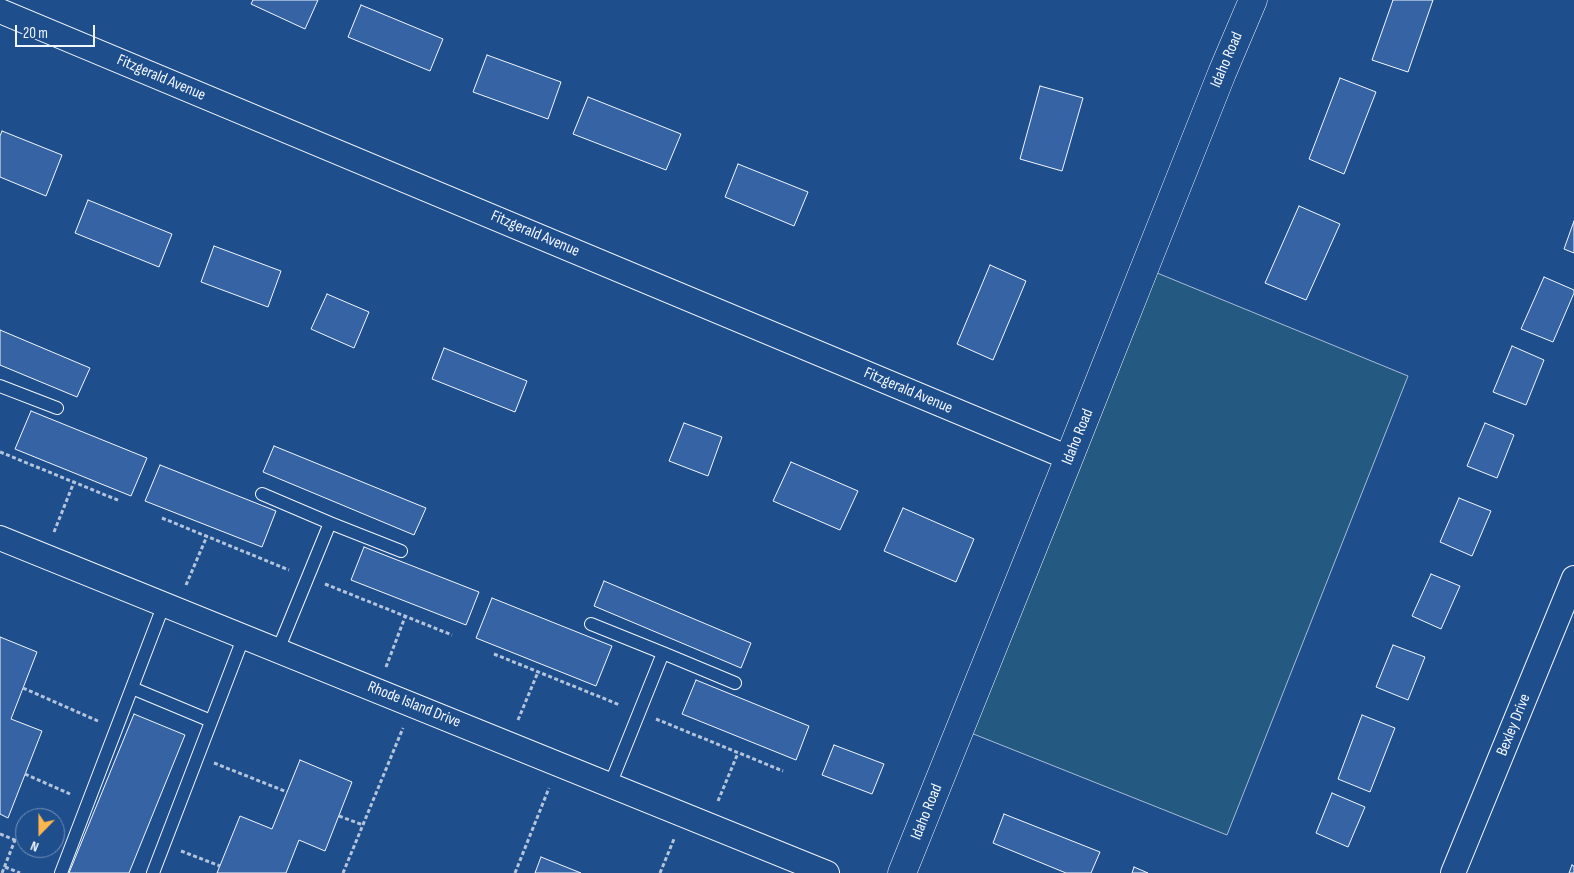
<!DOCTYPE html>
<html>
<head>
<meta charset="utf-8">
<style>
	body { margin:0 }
	#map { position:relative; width:1574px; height:873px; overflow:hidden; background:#1f4e8c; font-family:"Sofia Sans Condensed",sans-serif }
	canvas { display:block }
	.north { position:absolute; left:15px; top:808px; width:50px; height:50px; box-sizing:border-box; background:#1f4e8c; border:1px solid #7391ba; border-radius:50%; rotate:202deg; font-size:14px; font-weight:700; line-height:20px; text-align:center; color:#f2f6ff }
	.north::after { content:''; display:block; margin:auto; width:18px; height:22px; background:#ffb74d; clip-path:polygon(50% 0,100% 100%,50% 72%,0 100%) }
	.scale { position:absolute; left:15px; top:25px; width:80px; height:22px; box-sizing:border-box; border:2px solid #f2f6ff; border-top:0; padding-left:6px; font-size:15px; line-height:18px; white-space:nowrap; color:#f2f6ff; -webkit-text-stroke:4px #1f4e8c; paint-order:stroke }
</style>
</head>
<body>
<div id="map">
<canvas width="1574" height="873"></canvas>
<div class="north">N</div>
<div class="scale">20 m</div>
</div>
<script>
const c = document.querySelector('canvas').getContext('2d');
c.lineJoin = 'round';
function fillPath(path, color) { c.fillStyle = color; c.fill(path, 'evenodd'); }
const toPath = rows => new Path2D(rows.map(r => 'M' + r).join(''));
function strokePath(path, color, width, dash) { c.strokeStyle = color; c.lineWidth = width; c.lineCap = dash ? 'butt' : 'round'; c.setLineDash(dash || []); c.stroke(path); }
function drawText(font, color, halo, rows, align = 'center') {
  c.font = font + ' "Sofia Sans Condensed",sans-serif'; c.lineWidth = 4; c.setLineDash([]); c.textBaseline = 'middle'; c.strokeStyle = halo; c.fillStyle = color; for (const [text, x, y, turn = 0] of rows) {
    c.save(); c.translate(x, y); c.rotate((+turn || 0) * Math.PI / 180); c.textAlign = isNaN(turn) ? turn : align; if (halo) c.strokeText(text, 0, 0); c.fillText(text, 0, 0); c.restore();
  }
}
const green = toPath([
	[1145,268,1408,376,1227,835,961,729,1145,268]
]);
fillPath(green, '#245a82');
strokePath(green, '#a8bbd7', 1);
const building = toPath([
	[253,0,318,0,305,29,251,4,253,0],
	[1393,0,1433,0,1408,72,1372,60,1393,0],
	[361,5,443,39,430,71,348,37,361,5],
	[487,55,561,82,548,119,473,92,487,55],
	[1340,78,1376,92,1344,174,1309,159,1340,78],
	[1040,86,1083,98,1062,171,1020,159,1040,86],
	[588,97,681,134,666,170,573,134,588,97],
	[2,131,62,155,46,196,0,177,0,136,2,131],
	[738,164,808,192,794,226,725,197,738,164],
	[88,200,172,234,159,267,75,233,88,200],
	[1299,206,1340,224,1306,300,1265,283,1299,206],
	[1574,221,1574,253,1564,249,1574,221],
	[214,246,281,271,268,307,201,282,214,246],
	[990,265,1026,281,993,360,957,344,990,265],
	[1544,277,1574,290,1574,293,1553,342,1521,329,1544,277],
	[327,294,369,312,354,348,311,329,327,294],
	[0,330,90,368,77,397,0,365,0,330],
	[1512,346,1544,360,1526,405,1493,392,1512,346],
	[444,348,527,381,515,412,432,379,444,348],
	[31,411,147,458,131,496,15,449,31,411],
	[684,423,722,437,708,476,669,461,684,423],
	[1485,423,1514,435,1497,478,1467,466,1485,423],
	[274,446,426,508,414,535,263,472,274,446],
	[791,462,858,491,840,530,773,501,791,462],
	[160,465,276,511,262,547,145,501,160,465],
	[1459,498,1491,511,1472,556,1440,542,1459,498],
	[903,508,974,539,956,582,884,551,903,508],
	[364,547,479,592,466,625,351,580,364,547],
	[1431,574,1460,586,1441,629,1412,616,1431,574],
	[604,581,751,643,741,668,594,606,604,581],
	[492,598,612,646,596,686,476,638,492,598],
	[0,637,37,652,11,719,42,731,8,818,0,814,0,637],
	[1393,645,1425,657,1408,700,1376,687,1393,645],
	[696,680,809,726,796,760,682,714,696,680],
	[134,714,185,735,129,873,69,873,134,714],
	[1362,715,1395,728,1370,792,1338,779,1362,715],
	[834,745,884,764,872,794,822,775,834,745],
	[300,760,352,782,325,851,299,840,286,873,217,873,240,816,272,829,300,760],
	[1332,793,1365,807,1348,847,1316,833,1332,793],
	[1004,814,1100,852,1091,873,1066,873,993,843,1004,814],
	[541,857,581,873,535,873,541,857],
	[1572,865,1574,866,1574,873,1569,873,1572,865],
	[1134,867,1148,873,1132,873,1134,867]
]);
fillPath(building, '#3563a3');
strokePath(building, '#f2f6ff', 1);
const lane = toPath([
	[0,386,57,408],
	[262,494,330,523,278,650],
	[330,523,401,551],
	[591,624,663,653,610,785],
	[663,653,735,683],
	[132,688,211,721],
	[61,873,164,604],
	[153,873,244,636]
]);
const street = toPath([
	[0,11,1069,458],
	[0,538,827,873],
	[1453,873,1574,578]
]);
const secondary = toPath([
	[902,873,1069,458,1222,73,1253,0]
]);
strokePath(lane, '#f2f6ff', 14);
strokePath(street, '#f2f6ff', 26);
strokePath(secondary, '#f2f6ff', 29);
strokePath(toPath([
	[0,452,120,501],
	[162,518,289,570],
	[54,532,74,482],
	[325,584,452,635],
	[186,585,207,536],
	[494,654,620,705],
	[386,667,405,617],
	[23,688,98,721],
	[656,719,783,771],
	[518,720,538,672],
	[214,763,287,792],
	[25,774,70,794],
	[718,801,738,753],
	[339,816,363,825],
	[0,834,25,844],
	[35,848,49,854],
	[181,851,220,866],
	[5,867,20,873],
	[2,873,15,840],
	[343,873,403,728],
	[515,873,549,788],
	[660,873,674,839]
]), '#b3c4dc', 3, [4, 2.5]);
strokePath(lane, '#1f4e8c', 12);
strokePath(street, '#1f4e8c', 24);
strokePath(secondary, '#1f4e8c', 28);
drawText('16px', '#f2f6ff', '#1f4e8c', [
	["Idaho Road",1227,60,-67],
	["Fitzgerald Avenue",161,78,23],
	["Fitzgerald Avenue",535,234,23],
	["Fitzgerald Avenue",908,391,23],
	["Idaho Road",1078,437,-68],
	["Rhode Island Drive",414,705,22],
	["Bexley Drive",1514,725,-68],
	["Idaho Road",927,812,-68]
]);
</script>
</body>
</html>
